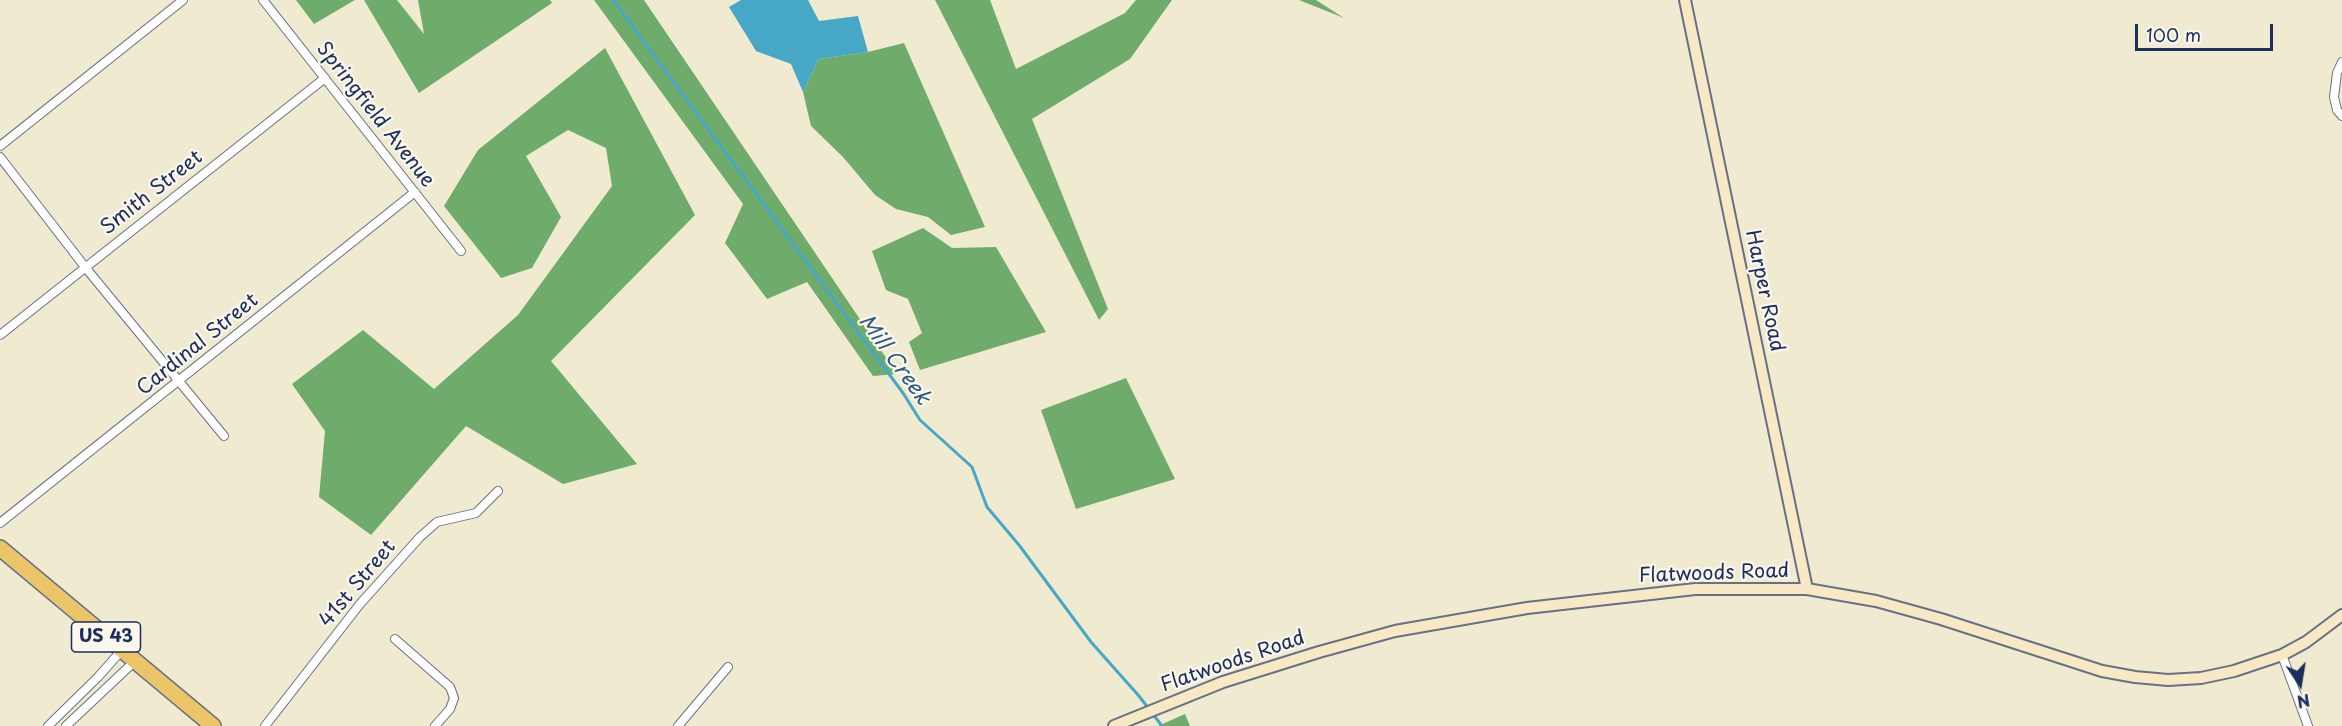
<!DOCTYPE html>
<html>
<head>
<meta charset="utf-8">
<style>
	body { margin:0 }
	#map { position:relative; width:2342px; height:726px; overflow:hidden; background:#f0ead1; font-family:"Playpen Sans",sans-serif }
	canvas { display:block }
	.north { position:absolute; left:2270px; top:654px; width:60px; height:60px; -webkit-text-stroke:4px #fbf7ec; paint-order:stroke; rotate:168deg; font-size:16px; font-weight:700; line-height:24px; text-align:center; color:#1b2f5e }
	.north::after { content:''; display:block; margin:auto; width:21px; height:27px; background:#1b2f5e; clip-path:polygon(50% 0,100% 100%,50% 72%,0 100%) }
	.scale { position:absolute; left:2135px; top:24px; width:138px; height:27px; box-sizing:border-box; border:3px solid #1b2f5e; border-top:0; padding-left:8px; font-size:18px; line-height:21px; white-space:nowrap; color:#1b2f5e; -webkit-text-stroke:4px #fbf7ec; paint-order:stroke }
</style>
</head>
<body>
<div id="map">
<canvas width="2342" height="726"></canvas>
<div class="north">N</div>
<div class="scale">100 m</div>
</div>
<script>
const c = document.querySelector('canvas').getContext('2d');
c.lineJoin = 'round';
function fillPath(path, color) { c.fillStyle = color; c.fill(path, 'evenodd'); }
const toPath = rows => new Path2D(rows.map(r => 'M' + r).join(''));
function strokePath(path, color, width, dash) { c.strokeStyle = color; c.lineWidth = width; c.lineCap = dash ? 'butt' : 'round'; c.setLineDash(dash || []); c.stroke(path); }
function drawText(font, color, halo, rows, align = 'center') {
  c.font = font + ' "Playpen Sans",sans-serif'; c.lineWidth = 4.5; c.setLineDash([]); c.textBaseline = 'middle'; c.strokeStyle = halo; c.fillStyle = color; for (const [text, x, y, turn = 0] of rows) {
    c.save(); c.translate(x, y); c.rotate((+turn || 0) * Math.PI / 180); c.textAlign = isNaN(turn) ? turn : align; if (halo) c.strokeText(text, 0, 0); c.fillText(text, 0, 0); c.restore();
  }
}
fillPath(toPath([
	[296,0,355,0,314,24],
	[364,0,397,0,424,34,418,0,550,0,552,3,419,93],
	[594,0,644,0,897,374,873,376,807,282,767,299,725,243,743,204],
	[935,0,990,0,1016,69,1125,13,1136,0,1172,0,1130,59,1032,119,1108,309,1099,320],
	[1299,0,1316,0,1344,18],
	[904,43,985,227,951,235,928,217,896,209,875,195,843,157,811,126,803,92,819,59,868,52],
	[605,48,695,215,551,361,637,464,563,484,466,426,371,535,319,497,325,431,292,384,363,330,434,389,518,315,612,186,606,148,568,130,526,156,561,217,532,268,501,278,444,206,478,150],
	[923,228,952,248,996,247,1046,332,920,370,909,342,922,333,908,299,886,290,872,251],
	[1126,378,1175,479,1076,509,1041,410],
	[1185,714,1190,726,1158,726]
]), '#6fac6c');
fillPath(toPath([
	[741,0,808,0,819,21,858,16,868,52,819,59,803,92,791,64,756,51,729,7]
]), '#47a7c6');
strokePath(toPath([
	[613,0,903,393,920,420,972,467,987,507,1019,545,1091,642,1139,696,1162,726]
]), '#47a7c6', 3);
const street = toPath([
	[263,0,461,251],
	[2342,62,2337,73,2334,97,2337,110,2342,116],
	[0,146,183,0],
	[0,157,85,267,224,436],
	[0,335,325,78],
	[0,523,415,192],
	[395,639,450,687,454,698,450,709,435,726],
	[2282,655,2308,726],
	[48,726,98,677,122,650],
	[66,726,135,661],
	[265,726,360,604,420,537,437,522,476,513,498,491],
	[678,726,728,667]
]);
const secondary = toPath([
	[1685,0,1807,589],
	[1114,726,1223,682,1319,652,1395,631,1527,608,1695,589,1807,589,1876,601,1941,619,2102,671,2135,677,2168,680,2201,678,2234,671,2282,655,2306,642,2342,615]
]);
const highway = toPath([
	[0,548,213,726]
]);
strokePath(street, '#667086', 10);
strokePath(secondary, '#667086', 14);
strokePath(highway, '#667086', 18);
strokePath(street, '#fff', 8);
strokePath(secondary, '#f8e8c3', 10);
strokePath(highway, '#edc569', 15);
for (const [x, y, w] of [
	[106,637,69]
]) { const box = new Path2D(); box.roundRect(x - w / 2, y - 15, w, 30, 4.5); c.fillStyle = '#fbf7ec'; c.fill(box); strokePath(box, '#1b2f5e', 1.5); }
drawText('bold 18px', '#1b2f5e', null, [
	["US 43",106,637]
]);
drawText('20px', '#1b2f5e', '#fbf7ec', [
	["Springfield Avenue",375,115,52],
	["Smith Street",152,193,-38],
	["Harper Road",1764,291,78],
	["Cardinal Street",198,345,-39],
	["Flatwoods Road",1714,574,-2],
	["41st Street",358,584,-50],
	["Flatwoods Road",1233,662,-19]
]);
drawText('italic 21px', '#2a5982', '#fbf7ec', [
	["Mill Creek",894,360,54]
]);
</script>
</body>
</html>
